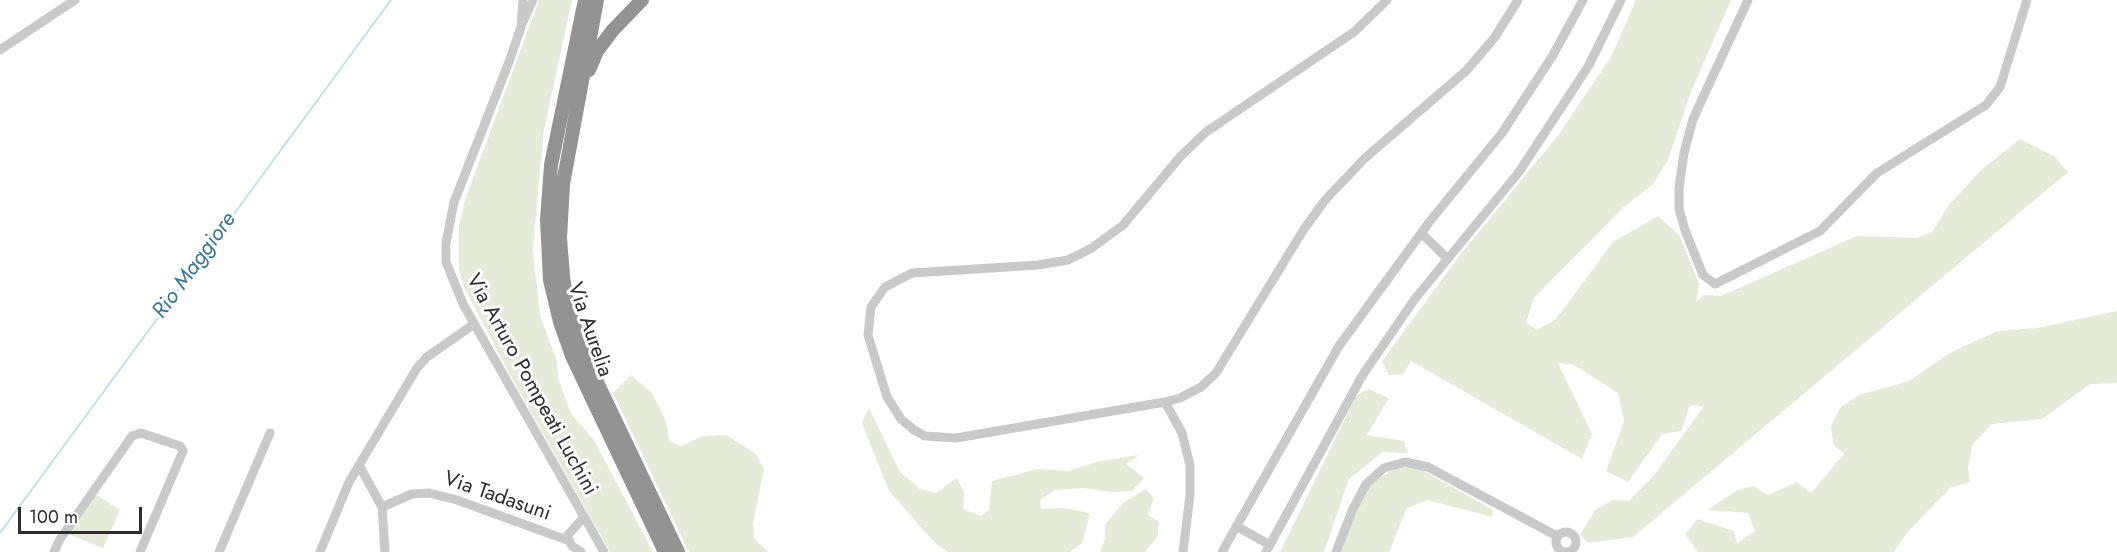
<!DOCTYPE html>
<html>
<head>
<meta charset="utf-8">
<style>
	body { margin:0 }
	#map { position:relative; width:2117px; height:552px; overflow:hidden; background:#fff; font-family:Jost,sans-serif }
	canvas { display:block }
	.scale { position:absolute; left:18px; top:507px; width:124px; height:27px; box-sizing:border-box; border:3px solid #2c2c2c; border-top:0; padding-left:8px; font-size:18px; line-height:21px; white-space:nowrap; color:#2c2c2c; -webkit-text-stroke:4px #fff; paint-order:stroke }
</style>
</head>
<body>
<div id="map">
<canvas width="2117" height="552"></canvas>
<div class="scale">100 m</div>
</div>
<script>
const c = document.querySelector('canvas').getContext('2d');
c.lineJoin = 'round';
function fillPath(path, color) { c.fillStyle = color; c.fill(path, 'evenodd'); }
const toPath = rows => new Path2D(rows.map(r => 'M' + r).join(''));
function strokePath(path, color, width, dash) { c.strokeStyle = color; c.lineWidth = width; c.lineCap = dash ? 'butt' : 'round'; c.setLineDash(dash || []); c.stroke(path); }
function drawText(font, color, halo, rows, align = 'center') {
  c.font = font + ' Jost,sans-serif'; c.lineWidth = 6; c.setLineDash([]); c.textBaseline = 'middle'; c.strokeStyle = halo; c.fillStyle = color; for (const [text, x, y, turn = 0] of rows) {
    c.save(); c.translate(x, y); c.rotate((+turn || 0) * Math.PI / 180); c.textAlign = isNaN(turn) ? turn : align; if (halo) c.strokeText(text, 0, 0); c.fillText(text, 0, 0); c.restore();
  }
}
fillPath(toPath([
	[539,0,572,0,544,130,538,190,533,250,540,316,557,361,558,378,571,414,594,440,653,552,610,552,509,373,465,289,459,270,459,226,465,200],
	[1636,0,1731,0,1691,92,1668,160,1653,184,1624,207,1534,298,1526,323,1537,330,1556,319,1613,242,1658,216,1680,236,1699,284,1696,302,1704,295,1721,296,1857,236,1917,238,1932,232,1949,205,1980,171,2020,139,2054,156,2068,172,1633,537,1588,543,1580,535,1595,510,1613,500,1629,501,1655,474,1704,406,1690,405,1681,431,1662,434,1628,482,1606,471,1624,421,1618,393,1574,365,1558,363,1592,434,1582,459,1411,361,1402,375,1389,375,1382,361,1460,255,1559,134,1611,57],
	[2117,311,2117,383,2090,384,2042,419,1992,424,1972,445,1968,468,1970,482,1950,488,1906,534,1894,552,1698,552,1685,534,1698,519,1734,531,1737,543,1755,531,1748,513,1707,510,1738,490,1753,486,1768,495,1797,482,1811,493,1844,454,1833,444,1831,426,1841,407,1859,395,1909,381,1950,353,1997,331,2037,328],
	[631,375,652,393,666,421,669,441,681,446,703,436,726,435,755,453,764,469,753,523,754,538,768,552,689,552,613,393],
	[1368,389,1389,398,1367,435,1404,441,1408,453,1383,452,1349,479,1324,552,1280,552,1356,396],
	[869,408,900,472,920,489,936,493,957,478,964,492,963,509,981,516,989,510,992,481,1037,469,1068,471,1096,462,1139,455,1126,464,1144,478,1132,491,1112,492,1082,488,1055,490,1040,500,1041,509,1063,508,1090,513,1082,543,1070,552,948,552,935,543,889,491,862,423],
	[1399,467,1417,467,1493,510,1492,517,1427,500,1407,508,1389,552,1340,552,1363,497,1372,482],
	[1146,489,1154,498,1148,515,1159,522,1158,536,1145,552,1100,552,1105,539,1105,525,1123,503],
	[95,494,120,510,103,548,68,534]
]), '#e4ebd8');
strokePath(toPath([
	[0,533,391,0]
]), '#c3e0ec', 2);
strokePath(toPath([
	[523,0,521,27,509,62,454,202,446,243,446,262,463,304,604,552],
	[1387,0,1354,32,1206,132,1180,157,1123,225,1092,248,1068,260,1038,265,912,273,885,287,871,307,868,335,887,397,901,419,914,430,925,436,956,438,1165,402,1180,398,1201,387,1216,373,1304,229,1326,199,1365,158,1467,70,1495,37,1518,0],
	[1748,0,1693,119,1684,153,1679,188,1679,209,1685,230,1703,275,1715,284,1820,231,1877,173,1986,105,2000,87,2027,0],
	[522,24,533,0],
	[0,50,75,0],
	[1421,233,1448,259],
	[1165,402,1182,433,1190,465,1190,495,1183,552],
	[359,465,382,507,385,552],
	[382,507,412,494,429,493,457,500,567,540],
	[1236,526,1270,545],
	'1556 542a10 10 0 1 1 20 0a10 10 0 1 1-20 0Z',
	[54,552,60,539,132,436,141,433,180,446,183,451,140,552],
	[219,552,270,433],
	[320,552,349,482,417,368,427,357,474,324],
	[581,552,572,546,567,536,584,517],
	[1222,552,1339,346,1430,221,1502,133,1553,55,1583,0],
	[1266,552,1362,376,1414,300,1519,172,1589,65,1621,0],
	[1336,552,1353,509,1366,484,1384,468,1405,462,1428,467,1557,536]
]), '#c9c9c9', 9);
strokePath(toPath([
	[585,0,551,165,547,220,550,280,560,322,572,356,665,552],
	[597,0,563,184,560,238,563,276,567,304,583,353,678,552],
	[589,70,597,51,613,30,642,0]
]), '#939393', 14);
drawText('21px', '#2c2c2c', '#fff', [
	["Via Aurelia",589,330,71],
	["Via Arturo Pompeati Luchini",531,385,61],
	["Via Tadasuni",497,497,19]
]);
drawText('italic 22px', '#377691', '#fff', [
	["Rio Maggiore",195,266,-54]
]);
</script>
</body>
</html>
